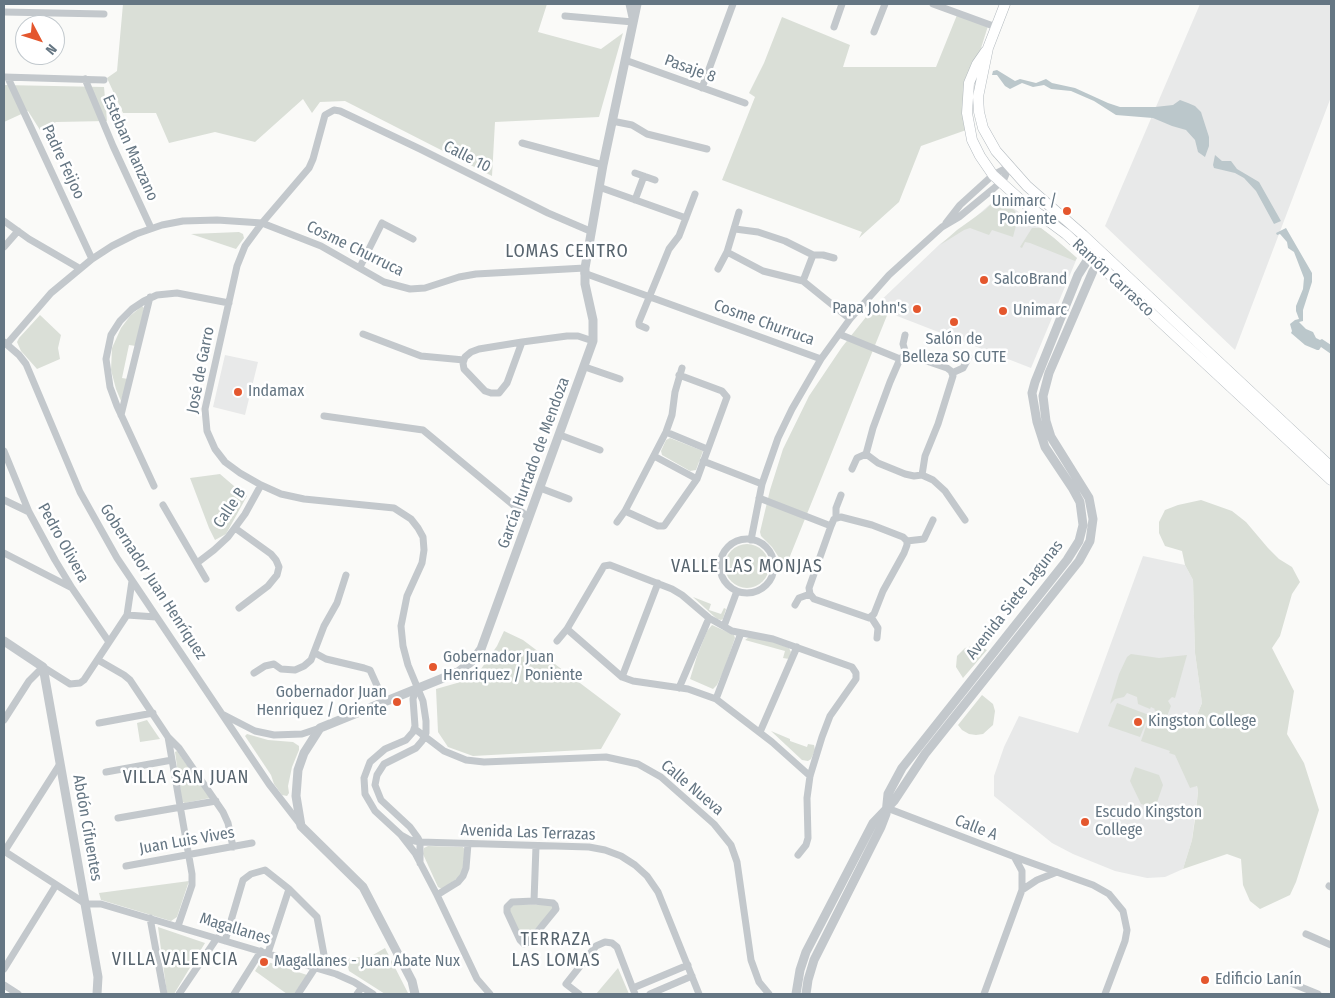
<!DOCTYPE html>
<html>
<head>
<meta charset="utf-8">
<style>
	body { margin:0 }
	#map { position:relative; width:1335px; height:998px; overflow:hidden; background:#fafaf8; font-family:"Fira Sans Condensed",sans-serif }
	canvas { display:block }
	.frame { position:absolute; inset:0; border:5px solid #657683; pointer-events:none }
	.north { position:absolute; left:15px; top:15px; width:50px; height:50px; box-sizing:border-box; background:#fff; border:1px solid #c1c8cd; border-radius:50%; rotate:130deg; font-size:14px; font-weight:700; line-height:20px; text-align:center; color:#657683 }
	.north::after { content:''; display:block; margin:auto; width:18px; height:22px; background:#e4572e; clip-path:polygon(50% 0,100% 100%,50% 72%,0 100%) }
</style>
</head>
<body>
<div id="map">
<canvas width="1335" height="998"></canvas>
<div class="frame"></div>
<div class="north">N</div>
</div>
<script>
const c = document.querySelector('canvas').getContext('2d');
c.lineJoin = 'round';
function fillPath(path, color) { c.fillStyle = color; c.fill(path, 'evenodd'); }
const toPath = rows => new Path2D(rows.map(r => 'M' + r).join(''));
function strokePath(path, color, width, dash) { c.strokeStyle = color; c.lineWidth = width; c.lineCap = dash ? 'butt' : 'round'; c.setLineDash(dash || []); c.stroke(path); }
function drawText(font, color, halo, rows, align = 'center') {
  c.font = font + ' "Fira Sans Condensed",sans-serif'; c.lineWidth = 5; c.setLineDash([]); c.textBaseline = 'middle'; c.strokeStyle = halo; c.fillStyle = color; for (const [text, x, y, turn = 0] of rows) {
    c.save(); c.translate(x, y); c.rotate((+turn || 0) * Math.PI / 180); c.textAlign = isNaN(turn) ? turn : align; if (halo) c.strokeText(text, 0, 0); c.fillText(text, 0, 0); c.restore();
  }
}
fillPath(toPath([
	[1200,4,1331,4,1331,97,1235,350,1105,226],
	[1001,199,1054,238,1077,258,1031,368,874,307,940,244,972,220,995,200],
	[225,355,258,362,245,415,213,407],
	[1143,556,1185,565,1193,580,1195,653,1202,703,1187,737,1198,792,1192,840,1183,869,1165,877,1147,878,1115,871,1073,854,1052,843,994,796,994,776,1004,747,1019,716,1078,733]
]), '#e8e9e9');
fillPath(toPath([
	[123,4,547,4,538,32,601,49,623,33,599,117,495,122,492,176,345,101,320,102,312,113,303,99,255,142,215,132,169,143,156,113,123,113,107,78,117,71],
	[957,15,988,26,975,67,969,129,921,146,899,202,859,238,862,232,722,180,755,97,749,93,764,63,782,17,850,45,843,67,936,67],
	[4,85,104,87,107,121,56,122,40,130,28,111,4,122],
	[1001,199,1015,211,1018,218,1013,237,992,230,989,235,970,228,964,230,940,245,957,230,985,210,995,200],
	[1032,228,1041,228,1054,238,1077,258,1075,261,1030,243,1025,242,1022,248,1020,247],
	[239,232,243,234,244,238,236,249,191,234],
	[142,306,144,308,136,346,129,345,122,378,128,379,121,401,116,389,111,370,112,348,121,328,130,316],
	[874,307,888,313,786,566,781,571,778,556,772,547,761,536,760,532,770,490,783,449,809,396,842,347],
	[40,315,61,335,58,348,60,359,37,369,21,351,17,342,19,338],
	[670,438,703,451,696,470,690,471,662,455,661,451,666,440],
	[220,474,234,486,246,493,247,496,226,534,215,540,209,528,190,478],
	[1201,500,1232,511,1246,522,1268,548,1279,559,1292,567,1300,582,1292,594,1280,636,1272,648,1294,691,1287,734,1304,763,1319,810,1296,882,1290,895,1260,909,1250,901,1243,885,1241,859,1227,854,1183,869,1192,840,1195,819,1198,792,1197,786,1190,788,1175,755,1169,753,1170,751,1141,741,1151,712,1191,729,1202,703,1195,653,1193,580,1185,565,1182,551,1165,546,1159,533,1159,522,1165,510,1178,505],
	'725 566a22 22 0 1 1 44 0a22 22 0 1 1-44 0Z',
	[693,597,711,604,709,610,721,614,724,608,726,609,723,619,721,620,717,619],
	[712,625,734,635,735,638,724,670,717,685,713,689,690,679,697,656,707,631],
	[504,631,523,640,621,714,601,749,473,756,448,747,438,732,436,689,464,681,481,669,497,646],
	[749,637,774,642,789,648,791,652,789,659,783,658,785,651,745,640],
	[976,645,987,650,963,678,956,667,957,656,965,648],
	[1131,654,1159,658,1187,655,1175,698,1172,697,1168,701,1171,706,1167,716,1154,710,1155,709,1151,707,1150,709,1138,704,1137,697,1127,693,1124,697,1115,699,1110,704,1119,674,1127,657],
	[982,695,993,704,995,711,993,725,983,734,976,735,969,734,962,730,958,725],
	[1117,703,1149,715,1140,737,1108,726],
	[147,720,160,739,140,742,137,723],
	[771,731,790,739,790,741,807,747,808,744,814,745,815,750,811,759,808,761,802,760],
	[247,734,268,740,293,742,299,746,299,750,292,767,288,786,289,793,287,796,282,795,274,784,271,775,245,736],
	[177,751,210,798,185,803,182,802,175,752],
	[1135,767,1159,775,1163,785,1155,808,1141,804,1130,781],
	[428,846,463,847,465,850,462,875,442,889,438,887,423,854,424,848],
	[189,881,177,917,171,921,101,900,99,893],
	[514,904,553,905,553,909,524,942,509,911,509,908],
	[158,927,205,943,174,994,167,994],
	[385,948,408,993,408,994,385,994,349,971,346,959,373,955],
	[262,960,307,975,294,994,287,994,255,971],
	[618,968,629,994,596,994]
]), '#dadfd7');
fillPath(toPath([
	[997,70,1015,81,1020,79,1036,83,1046,79,1052,83,1075,88,1108,103,1120,107,1155,107,1173,105,1180,100,1188,103,1195,106,1201,112,1209,137,1209,146,1205,157,1198,152,1195,140,1186,130,1172,126,1153,118,1116,115,1094,101,1071,91,1051,89,1044,85,1033,87,1022,83,1010,89,1005,86,997,75,992,75,993,71],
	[1215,155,1222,161,1231,161,1237,169,1259,182,1281,221,1274,224,1256,191,1244,178,1235,173,1214,168,1213,165],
	[1286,228,1312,273,1312,282,1303,310,1303,321,1299,322,1306,329,1313,332,1316,338,1320,340,1322,339,1331,345,1331,354,1321,347,1319,350,1317,350,1305,345,1291,333,1292,331,1290,324,1295,320,1299,319,1296,311,1296,306,1303,289,1304,278,1294,252,1288,248,1287,242,1280,234,1277,235,1276,233]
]), '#bbc7cb');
const secondary = toPath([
	[1005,4,988,48,978,97,979,112,983,128,996,151,1027,186,1083,235,1331,467],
	[986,51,977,64,969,83,967,113,972,140,980,156,993,175,1023,202,1066,234,1331,480]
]);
strokePath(secondary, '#b3babf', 11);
strokePath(toPath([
	[933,4,996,27],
	[4,12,104,14],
	[565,16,633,22,629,4],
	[834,27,842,4],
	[874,32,885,4],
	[625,60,745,103],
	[4,77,104,80],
	[8,78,92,259],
	[85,79,113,146,151,228],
	[702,88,733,4],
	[612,121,632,125,647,134,707,149],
	[522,143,603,165],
	[635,173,655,180],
	[599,187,686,218],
	[635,200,644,176],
	[4,221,29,239,79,268],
	[946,223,960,205,993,175,1009,167],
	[735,229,758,232,785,241,813,255,823,255,834,258],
	[4,247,18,231],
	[727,252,763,271,803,281,850,319],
	[360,267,382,223,413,239],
	[718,269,727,252,739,212],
	[584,273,821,359],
	[803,281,813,255],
	[646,328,639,325,639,322,669,249,679,236,695,194],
	[363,334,421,356,464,360],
	[839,334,900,359],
	[905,335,903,344,906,354],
	[4,342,19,355,26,364,80,492,117,558,269,784,300,824],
	[522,342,507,383,499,393,491,393,485,391,464,369,463,363,465,357,471,352,479,349,522,342,567,336,578,336,593,341],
	[7,344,51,293,92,259,112,246,136,234,162,225,183,221,217,220,262,223,321,246,384,282,410,289,425,288,459,277,476,274,585,268],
	[585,367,620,379],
	[952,373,963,368,969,357],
	[121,415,150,297],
	[324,416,423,430,529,518],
	[666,432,707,449],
	[560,435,600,450],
	[4,451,29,512,55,560,72,588,109,642],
	[654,456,697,479],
	[703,461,762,484],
	[852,469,857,458,866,454],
	[922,475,925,456,938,424,953,376,951,371,947,368,906,354,900,359,890,382,873,428,866,454,878,463,905,474,914,476,922,475,933,480,945,491,965,520],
	[154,486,117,406,110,387,106,359,111,335,120,321,132,309,144,301,157,295,177,293,229,303],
	[540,488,569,499],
	[759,498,831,526],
	[4,500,29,512],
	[163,505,206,579],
	[625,511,658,526,664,526,697,479,727,397,722,391,679,375],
	[841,517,872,525,903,537,907,541,907,545,904,553,883,591,874,614,869,618,814,599,810,594,809,588,831,526,834,519,841,517],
	[836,518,836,508,841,495],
	[617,522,625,511,666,432,672,415,675,392,682,368],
	[235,528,271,554,276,560,279,567,277,575,268,586,239,608],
	'720 566a27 27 0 1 1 54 0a27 27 0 1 1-54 0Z',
	[751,540,762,484,778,438,792,409,821,359,850,319,889,275,942,227,959,217,993,189,1004,179,1009,167],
	[907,541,924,539,933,520],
	[4,553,72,588],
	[197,563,214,550,228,537,245,514,261,485],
	[795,605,799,598,810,594],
	[127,615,156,617],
	[871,617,878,628,877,638],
	[724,626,737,591],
	[567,629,622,677,633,681,688,689,716,699,772,742,810,776],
	[557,641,567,629,604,566,610,565,672,589,682,595,709,618,732,631,773,639,852,667,856,673,856,679,830,716,822,737,810,776,807,798,808,838,806,845,798,855],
	[315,653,326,659,364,668,370,670,384,701],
	[98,660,124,675,130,680,168,737,192,874,192,885,178,926],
	[254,673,265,666,274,664,281,669,295,670,304,666,311,660,324,626,337,603,346,575],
	[622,677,658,583],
	[416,688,413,699,415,726,413,732,406,740,385,749,370,762,364,778,365,794,375,811,401,835,415,853,437,895,477,979,490,994],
	[679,688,709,618],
	[716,699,741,633],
	[224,715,255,731,274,735,302,734,320,728],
	[4,720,29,681,43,667,70,684,80,683,84,680,127,615,132,581],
	[99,723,153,713],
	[415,729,444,751,466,760,484,762,606,757,638,764,661,777,714,824,731,845,737,862,751,960,759,982,769,994],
	[760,732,797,647],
	[168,737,179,748,223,812,228,823,233,847],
	[106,772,172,760],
	[887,808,1015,857,1093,885,1109,894,1123,911,1127,930,1125,941,1105,994],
	[118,818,216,801],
	[401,835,410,840,420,842,589,847,605,850,621,856,635,865,647,876,658,892,699,994],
	[4,851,86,904,101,904,336,974,354,982,373,994],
	[4,852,60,764],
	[420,863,420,842,418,838,410,827,381,800,375,785,377,775,384,764,416,748,422,741,426,733,426,721,423,701,408,665,403,646,401,626,407,596,422,563,424,550,423,537,418,528,411,519,394,508,304,499,281,494,261,485,240,473,225,462,215,449,207,431,205,409,237,266,245,246,262,223,309,168,313,159,325,115,334,110,340,111,420,149,548,213,590,231],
	[126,866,252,843],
	[1329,886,1331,887],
	[1022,890,1037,880,1057,872],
	[437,895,458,882,463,876,466,868,468,844],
	[534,901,553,903,555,905,556,909,529,942,524,944,520,940,507,912,507,907,512,902,534,901],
	[534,901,536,846],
	[150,918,164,994],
	[1306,934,1331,945],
	[225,941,243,880,251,874,265,870,289,889,317,917,327,971],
	[268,953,289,889],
	[4,969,56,885],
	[1291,983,1318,994],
	[4,985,18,994],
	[633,988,688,965],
	[179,994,217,938],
	[234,994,261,951],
	[298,994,315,968],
	[357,994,362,987],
	[579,994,566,984,596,946,605,942,612,943,617,947,635,994],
	[650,994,692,976],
	[984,994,1022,890,1022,871,1015,858]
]), '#c3c8cc', 7);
strokePath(toPath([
	[4,641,43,667,98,977,97,994],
	[415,994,412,981,363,887,301,826,296,796,298,770,304,753,320,728,458,672,471,662,481,649,593,341,593,320,585,284,585,268,603,165,637,4],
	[796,994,800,970,806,952,873,823,894,801,925,754,1079,561,1090,541,1093,519,1089,498,1051,437,1046,421,1043,396,1049,373,1093,271,1098,264],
	[806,994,808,980,814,960,881,827,886,814,888,794,902,768,1067,560,1079,541,1083,525,1080,502,1073,489,1045,447,1037,422,1032,393,1035,382,1078,275,1090,256]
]), '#c3c8cc', 9);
strokePath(secondary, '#fff', 10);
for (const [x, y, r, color] of [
	[1067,211,5,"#e4572e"],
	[984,280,5,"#e4572e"],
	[917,309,5,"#e4572e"],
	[1003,311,5,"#e4572e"],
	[954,322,5,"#e4572e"],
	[238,392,5,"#e4572e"],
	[433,667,5,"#e4572e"],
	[397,702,5,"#e4572e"],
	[1138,722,5,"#e4572e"],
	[1085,822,5,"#e4572e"],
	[264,962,5,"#e4572e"],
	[1205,980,5,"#e4572e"]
]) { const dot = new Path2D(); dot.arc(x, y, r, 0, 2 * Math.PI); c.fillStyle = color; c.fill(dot); strokePath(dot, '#fff', 2); }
drawText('16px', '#657683', '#fff', [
	["Pasaje 8",690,69,20],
	["Esteban Manzano",130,148,66],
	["Calle 10",467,157,27],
	["Padre Feijoo",63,162,65],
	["Cosme Churruca",355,249,26],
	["Ramón Carrasco",1113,278,43],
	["Cosme Churruca",764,323,20],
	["José de Garro",201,370,-79],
	["García Hurtado de Mendoza",534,463,-70],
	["Calle B",230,508,-56],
	["Pedro Olivera",63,543,61],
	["Gobernador Juan Henríquez",153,582,57],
	["Avenida Siete Lagunas",1015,600,-52],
	["Calle Nueva",692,788,40],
	["Abdón Cifuentes",87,828,80],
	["Calle A",976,828,21],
	["Avenida Las Terrazas",528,833,2],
	["Juan Luis Vives",187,841,-10],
	["Magallanes",235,929,17]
]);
drawText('16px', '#657683', '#fff', [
	["Unimarc /",1057,202,"right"],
	["Poniente",1057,220,"right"],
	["SalcoBrand",994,280],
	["Papa John's",907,309,"right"],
	["Unimarc",1013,311],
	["Salón de",954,340,"center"],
	["Belleza SO CUTE",954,358,"center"],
	["Indamax",248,392],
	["Gobernador Juan",443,658],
	["Henriquez / Poniente",443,676],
	["Gobernador Juan",387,693,"right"],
	["Henriquez / Oriente",387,711,"right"],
	["Kingston College",1148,722],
	["Escudo Kingston",1095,813],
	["College",1095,831],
	["Magallanes - Juan Abate Nux",274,962],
	["Edificio Lanín",1215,980]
], 'left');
c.letterSpacing = '1px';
drawText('18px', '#57646e', '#fff', [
	["LOMAS CENTRO",567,252],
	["VALLE LAS MONJAS",747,567],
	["VILLA SAN JUAN",186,778],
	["TERRAZA",556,940],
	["LAS LOMAS",556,961],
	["VILLA VALENCIA",175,960]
]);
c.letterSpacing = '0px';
</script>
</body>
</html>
